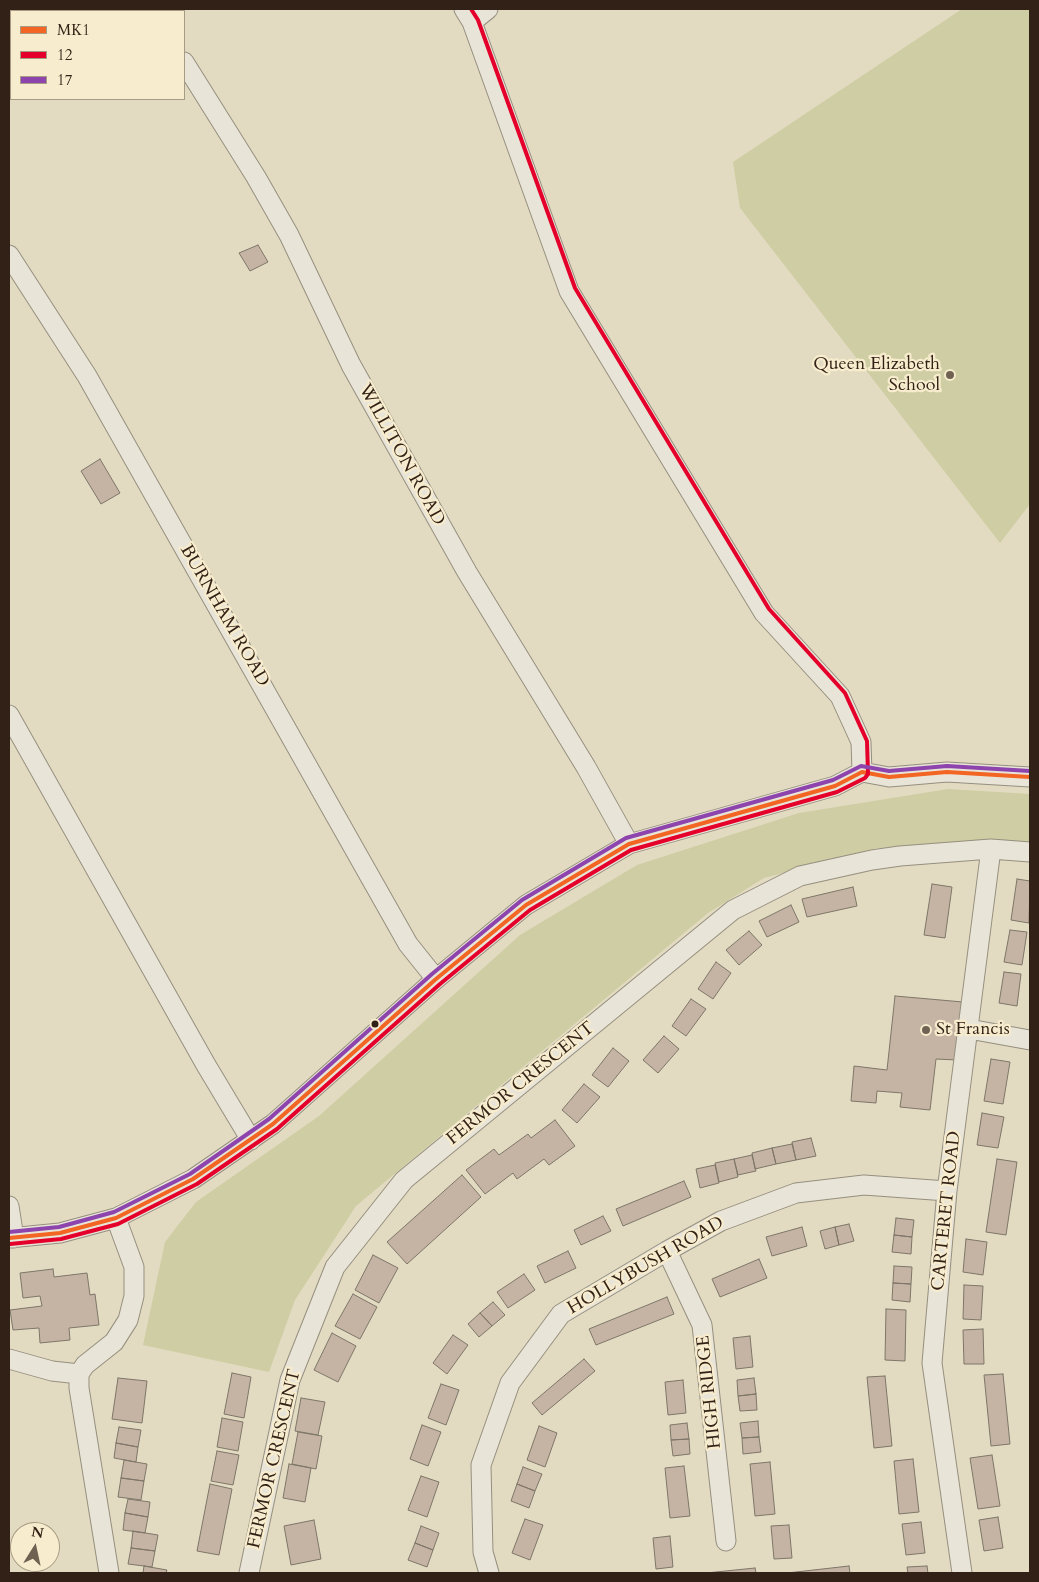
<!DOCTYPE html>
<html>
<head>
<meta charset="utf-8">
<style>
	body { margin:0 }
	#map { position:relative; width:1039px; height:1582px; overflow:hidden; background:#e3dbc1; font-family:Cardo,serif }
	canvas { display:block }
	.frame { position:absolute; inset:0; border:10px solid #322116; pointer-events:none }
	.legend { position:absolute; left:10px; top:10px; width:175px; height:90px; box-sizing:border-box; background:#f7eccd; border:1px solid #a89b84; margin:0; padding:6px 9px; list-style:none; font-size:15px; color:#322116 }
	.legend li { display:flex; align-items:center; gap:10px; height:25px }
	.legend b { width:25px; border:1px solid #a89b84 }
	.north { position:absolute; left:10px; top:1522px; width:50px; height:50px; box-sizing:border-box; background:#f7eccd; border:1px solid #a89b84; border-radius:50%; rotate:10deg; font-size:14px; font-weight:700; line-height:20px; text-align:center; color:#322116 }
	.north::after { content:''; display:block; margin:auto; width:18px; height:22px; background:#706252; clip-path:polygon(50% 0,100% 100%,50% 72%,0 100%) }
</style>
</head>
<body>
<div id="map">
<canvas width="1039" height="1582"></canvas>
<div class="frame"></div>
<ul class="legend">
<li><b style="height:6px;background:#f26522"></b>MK1</li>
<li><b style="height:6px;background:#e4002b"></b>12</li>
<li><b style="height:6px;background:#8e44ad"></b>17</li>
</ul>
<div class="north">N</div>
</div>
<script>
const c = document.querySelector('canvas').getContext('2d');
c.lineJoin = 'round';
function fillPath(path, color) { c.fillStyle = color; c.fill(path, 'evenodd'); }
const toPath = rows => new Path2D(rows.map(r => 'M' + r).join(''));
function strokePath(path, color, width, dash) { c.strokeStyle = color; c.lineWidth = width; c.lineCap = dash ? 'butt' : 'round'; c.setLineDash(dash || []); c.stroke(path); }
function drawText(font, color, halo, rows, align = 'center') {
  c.font = font + ' Cardo,serif'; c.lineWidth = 4.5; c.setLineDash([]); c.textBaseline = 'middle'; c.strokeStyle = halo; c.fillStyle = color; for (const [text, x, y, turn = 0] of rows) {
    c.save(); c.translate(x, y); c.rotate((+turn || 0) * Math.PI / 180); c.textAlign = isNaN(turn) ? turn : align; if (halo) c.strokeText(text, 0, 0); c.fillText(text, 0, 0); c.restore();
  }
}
fillPath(toPath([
	[962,9,1030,9,1030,504,1000,543,740,208,733,162],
	[948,789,1030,794,1030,842,877,848,764,878,708,913,356,1206,295,1300,269,1372,143,1345,165,1242,196,1202,319,1116,520,935,637,865,799,813]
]), '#cecda3');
const building = toPath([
	[258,245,268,262,250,271,239,253,258,245],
	[100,459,120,493,101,504,81,471,100,459],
	[1017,879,1030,881,1029,923,1011,920,1017,879],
	[932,884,952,887,945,938,924,935,932,884],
	[853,887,857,906,807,917,802,899,853,887],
	[791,905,799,922,767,937,759,921,791,905],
	[1010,930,1027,932,1022,965,1004,962,1010,930],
	[749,931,762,945,739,965,726,950,749,931],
	[716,962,731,973,713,999,698,989,716,962],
	[1004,972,1021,974,1017,1006,999,1003,1004,972],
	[895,996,963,1002,957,1060,936,1059,930,1110,900,1107,902,1093,877,1091,876,1103,851,1101,854,1066,887,1070,895,996],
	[691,999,706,1009,686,1036,672,1026,691,999],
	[664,1036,679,1049,658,1073,643,1060,664,1036],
	[613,1048,629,1061,608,1087,592,1075,613,1048],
	[991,1059,1010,1062,1003,1104,984,1101,991,1059],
	[584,1084,600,1097,577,1123,562,1110,584,1084],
	[982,1113,1004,1117,998,1148,977,1145,982,1113],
	[555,1120,575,1146,549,1165,544,1159,517,1179,513,1173,485,1194,466,1170,494,1149,499,1155,528,1134,531,1138,555,1120],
	[811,1138,816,1156,796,1160,792,1142,811,1138],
	[792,1144,796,1160,776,1164,772,1148,792,1144],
	[772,1148,776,1164,755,1169,752,1153,772,1148],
	[752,1155,756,1171,738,1175,734,1159,752,1155],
	[734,1159,738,1177,719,1182,715,1163,734,1159],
	[997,1159,1017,1162,1006,1235,986,1232,997,1159],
	[715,1165,719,1183,700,1188,696,1169,715,1165],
	[462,1175,481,1197,407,1264,387,1242,462,1175],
	[684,1181,691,1197,623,1226,616,1209,684,1181],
	[603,1216,611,1231,581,1245,574,1230,603,1216],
	[896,1218,914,1220,912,1237,894,1235,896,1218],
	[849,1224,854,1241,839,1245,835,1227,849,1224],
	[802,1227,807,1246,772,1256,766,1237,802,1227],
	[835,1227,839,1245,825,1249,820,1231,835,1227],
	[894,1235,912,1237,911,1254,892,1252,894,1235],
	[966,1239,987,1242,983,1275,963,1272,966,1239],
	[568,1251,576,1268,545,1283,537,1266,568,1251],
	[373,1255,398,1268,379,1303,355,1290,373,1255],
	[759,1259,767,1278,720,1297,712,1279,759,1259],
	[894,1266,912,1267,911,1284,893,1283,894,1266],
	[53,1269,54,1277,87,1273,90,1295,95,1294,99,1325,69,1328,70,1340,40,1343,39,1328,13,1330,10,1310,42,1306,40,1296,23,1298,20,1273,53,1269],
	[524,1274,535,1290,508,1308,497,1292,524,1274],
	[893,1283,911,1284,910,1302,892,1300,893,1283],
	[964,1285,983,1286,981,1320,963,1319,964,1285],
	[353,1294,377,1307,360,1339,335,1326,353,1294],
	[667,1297,674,1314,596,1345,589,1329,667,1297],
	[493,1302,505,1315,492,1326,480,1313,493,1302],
	[886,1309,906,1310,905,1361,885,1360,886,1309],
	[480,1313,492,1326,479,1337,468,1324,480,1313],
	[983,1329,984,1364,964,1364,963,1330,983,1329],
	[332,1333,356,1346,338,1382,314,1370,332,1333],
	[453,1335,468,1345,447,1374,433,1363,453,1335],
	[750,1336,753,1367,736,1369,733,1338,750,1336],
	[584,1359,595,1371,542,1415,532,1403,584,1359],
	[232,1373,251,1377,244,1418,224,1414,232,1373],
	[1003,1374,1010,1444,991,1446,984,1375,1003,1374],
	[885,1376,892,1446,874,1448,867,1377,885,1376],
	[118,1378,147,1381,142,1423,112,1419,118,1378],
	[754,1378,756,1394,738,1396,737,1380,754,1378],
	[683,1380,686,1413,668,1415,665,1382,683,1380],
	[441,1384,459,1390,446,1425,428,1418,441,1384],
	[756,1394,757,1410,740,1411,738,1396,756,1394],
	[301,1398,325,1402,318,1435,295,1431,301,1398],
	[222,1418,243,1422,238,1451,217,1447,222,1418],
	[758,1421,759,1437,742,1438,740,1423,758,1421],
	[687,1423,689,1439,671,1440,670,1425,687,1423],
	[422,1425,441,1432,428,1466,410,1459,422,1425],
	[539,1426,557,1433,545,1467,527,1460,539,1426],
	[119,1427,141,1430,138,1447,116,1443,119,1427],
	[298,1432,322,1436,316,1469,292,1464,298,1432],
	[759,1437,761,1452,743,1454,742,1438,759,1437],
	[689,1439,690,1454,673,1456,671,1440,689,1439],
	[116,1443,138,1447,136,1462,114,1458,116,1443],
	[217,1451,239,1455,233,1485,211,1481,217,1451],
	[992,1455,1000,1506,978,1509,970,1458,992,1455],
	[913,1459,919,1512,899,1514,894,1461,913,1459],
	[124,1460,147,1464,144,1481,121,1478,124,1460],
	[770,1462,775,1514,755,1516,750,1464,770,1462],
	[289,1464,311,1468,305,1502,283,1498,289,1464],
	[684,1466,690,1516,670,1518,665,1468,684,1466],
	[523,1467,542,1474,535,1491,517,1484,523,1467],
	[421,1476,439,1482,427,1517,408,1510,421,1476],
	[121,1478,144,1481,141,1500,118,1497,121,1478],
	[210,1484,232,1489,219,1555,197,1551,210,1484],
	[517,1484,535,1491,529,1508,511,1501,517,1484],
	[128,1499,150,1502,148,1517,125,1513,128,1499],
	[125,1513,148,1517,145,1533,123,1530,125,1513],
	[998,1517,1003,1548,984,1551,979,1520,998,1517],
	[525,1519,543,1525,530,1560,512,1553,525,1519],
	[314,1520,321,1559,291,1565,284,1526,314,1520],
	[921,1522,925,1553,906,1555,902,1524,921,1522],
	[789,1525,792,1558,774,1559,771,1526,789,1525],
	[421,1526,439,1533,433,1550,415,1543,421,1526],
	[133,1531,158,1535,155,1551,131,1548,133,1531],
	[670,1536,673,1567,656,1569,653,1538,670,1536],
	[415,1543,433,1550,427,1567,408,1560,415,1543],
	[131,1548,155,1551,152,1567,128,1564,131,1548],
	[144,1566,167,1570,166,1573,143,1573,144,1566],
	[849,1566,850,1573,787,1573,849,1566],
	[927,1566,928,1573,908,1573,907,1567,927,1566],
	[755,1568,756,1573,706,1573,755,1568]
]);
fillPath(building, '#c5b4a4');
strokePath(building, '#7d7668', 1);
const minor = toPath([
	[149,9,151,11],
	[464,9,472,22,569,291,764,613,840,696,861,742,862,772],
	[472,22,488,9],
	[184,62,256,177,289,235,351,365,467,572,586,767,629,844],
	[9,255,87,376,408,944,436,979],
	[9,715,206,1065,251,1140],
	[969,1029,1030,1040],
	[9,1206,14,1238],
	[9,1238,60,1233,116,1218,193,1179,273,1124,436,979,526,905,629,844,835,786,862,772,889,777,947,772,1030,777],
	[667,1251,702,1325,726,1541],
	[9,1359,52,1371,79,1374],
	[109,1573,79,1388,79,1374,85,1365,114,1342,128,1320,134,1296,134,1267,116,1218],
	[249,1573,290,1380,335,1267,404,1180,733,910,800,876,872,860,900,856,991,849,1030,852],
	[489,1573,483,1552,481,1465,510,1383,561,1314,667,1251,721,1221,796,1193,864,1185,947,1191],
	[962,1573,932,1363,947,1191,991,849]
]);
strokePath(minor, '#958f7f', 21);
strokePath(minor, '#e8e4d7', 19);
strokePath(toPath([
	[9,1238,60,1233,116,1218,193,1179,273,1124,436,979,526,905,629,844,835,786,862,772,889,777,947,772,1030,777]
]), '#f26522', 4);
strokePath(toPath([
	[10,1244,61,1239,118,1224,197,1184,277,1129,440,984,530,910,631,850,837,792,865,778,868,774,867,741,845,693,769,609,575,288,478,20,471,9]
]), '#e4002b', 4);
strokePath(toPath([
	[9,1232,59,1227,114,1212,190,1174,269,1119,432,974,522,900,626,838,833,780,861,766,889,771,947,766,1030,771]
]), '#8e44ad', 4);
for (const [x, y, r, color] of [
	[950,375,5,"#706252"],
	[375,1024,4.5,"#322116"],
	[926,1030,5,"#706252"]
]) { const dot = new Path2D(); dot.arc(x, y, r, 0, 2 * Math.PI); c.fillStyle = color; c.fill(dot); strokePath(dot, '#f7eccd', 2); }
drawText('18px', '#322116', '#f7eccd', [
	["Queen Elizabeth",940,365],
	["School",940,386],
	["St Francis",936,1030,"left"]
], 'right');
drawText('18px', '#322116', '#f7eccd', [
	["WILLITON ROAD",401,455,61],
	["BURNHAM ROAD",224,616,60],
	["FERMOR CRESCENT",521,1084,-39],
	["CARTERET ROAD",947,1211,-84],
	["HOLLYBUSH ROAD",646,1266,-30],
	["HIGH RIDGE",710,1392,-96],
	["FERMOR CRESCENT",275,1459,-77]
]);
</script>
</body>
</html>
